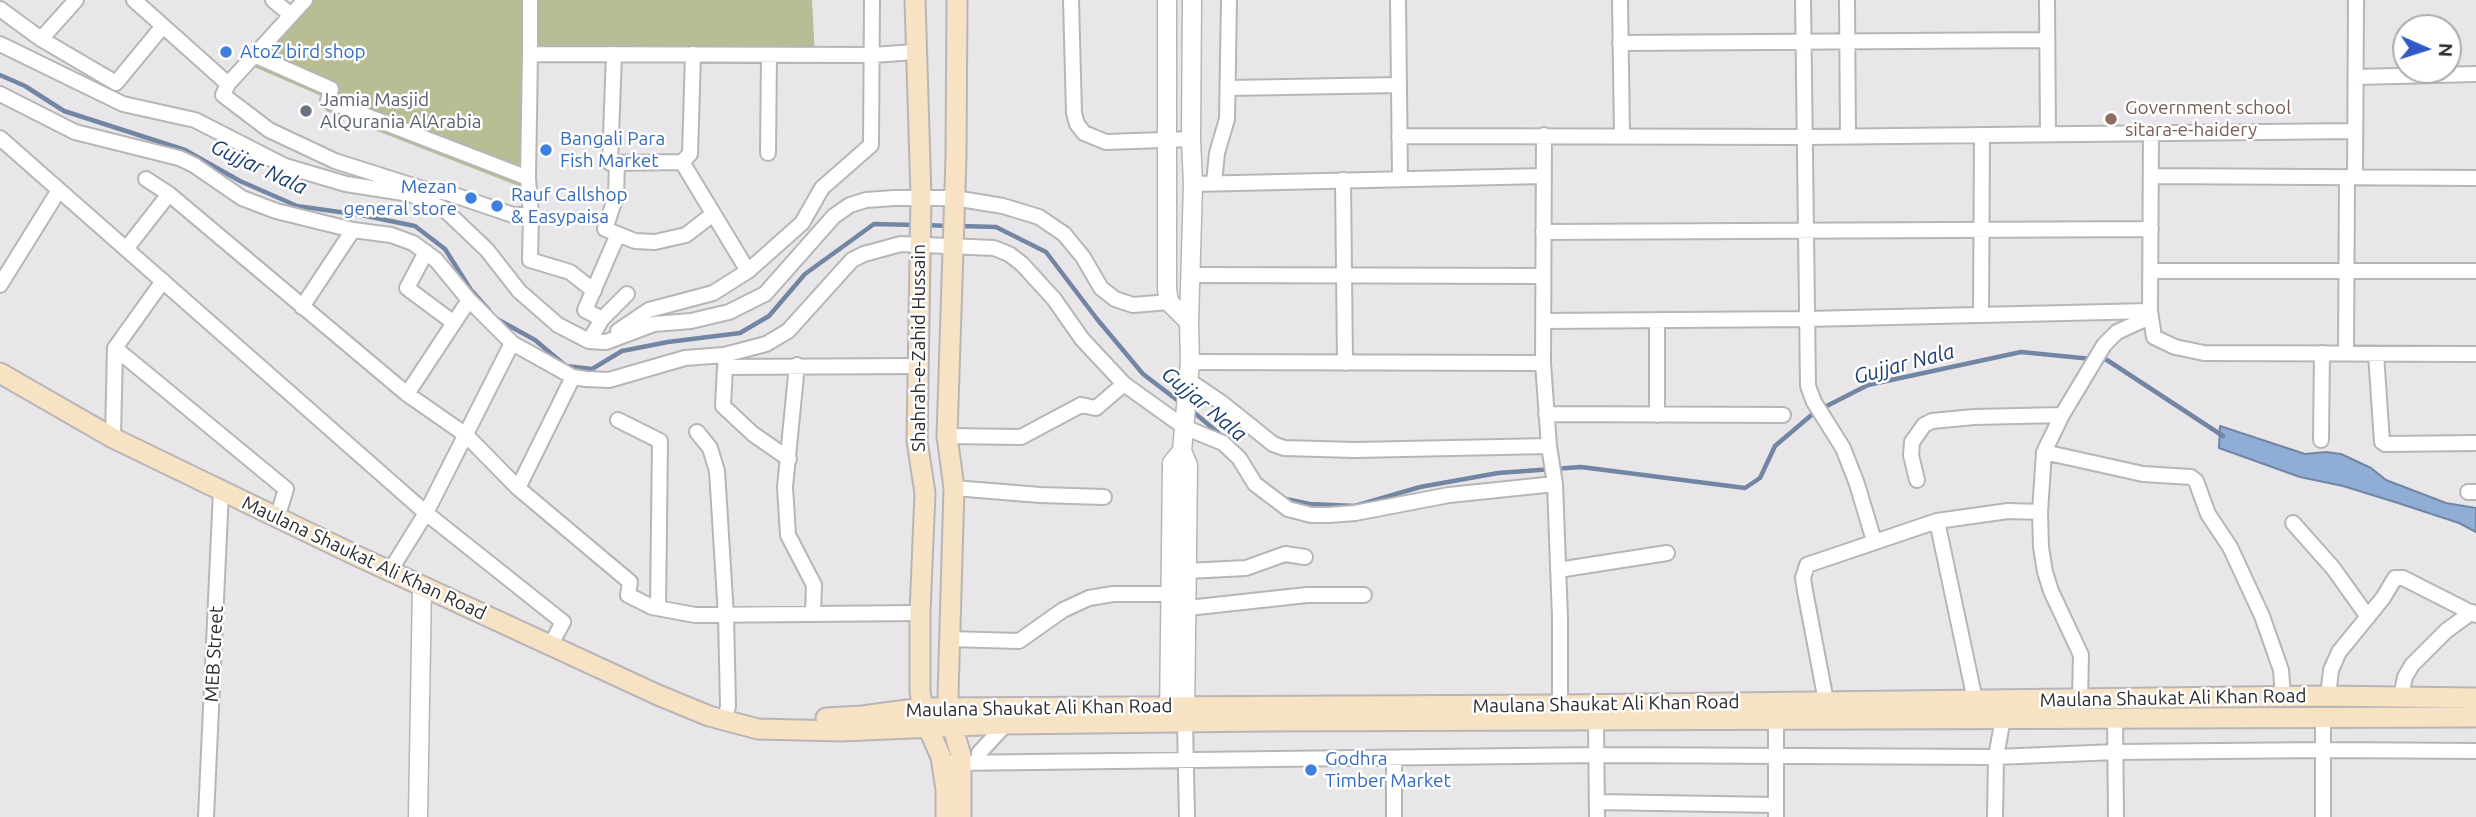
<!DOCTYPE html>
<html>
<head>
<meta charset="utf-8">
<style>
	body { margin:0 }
	#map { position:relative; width:2476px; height:817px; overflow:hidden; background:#e9e6ea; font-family:Ubuntu,sans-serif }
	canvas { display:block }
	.north { position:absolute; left:2392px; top:14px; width:70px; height:70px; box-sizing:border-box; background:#fff; border:2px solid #ababab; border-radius:50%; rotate:93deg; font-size:19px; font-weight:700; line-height:28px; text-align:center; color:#2d2c2d }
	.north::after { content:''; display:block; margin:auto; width:24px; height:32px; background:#3059c8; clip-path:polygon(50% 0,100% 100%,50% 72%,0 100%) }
</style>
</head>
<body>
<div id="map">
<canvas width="2476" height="817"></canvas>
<div class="north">N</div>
</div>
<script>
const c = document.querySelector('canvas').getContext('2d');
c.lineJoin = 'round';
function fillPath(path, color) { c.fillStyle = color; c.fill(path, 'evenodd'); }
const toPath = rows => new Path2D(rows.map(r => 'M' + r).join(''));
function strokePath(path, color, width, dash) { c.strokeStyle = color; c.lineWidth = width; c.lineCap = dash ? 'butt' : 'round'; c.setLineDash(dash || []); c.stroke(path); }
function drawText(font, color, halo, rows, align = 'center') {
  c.font = font + ' Ubuntu,sans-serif'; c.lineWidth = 5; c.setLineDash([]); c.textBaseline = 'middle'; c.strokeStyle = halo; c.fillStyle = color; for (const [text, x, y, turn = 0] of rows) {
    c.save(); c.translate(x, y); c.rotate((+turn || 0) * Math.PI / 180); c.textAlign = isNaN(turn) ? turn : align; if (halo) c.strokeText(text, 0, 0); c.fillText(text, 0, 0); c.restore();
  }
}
fillPath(toPath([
	[312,0,526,0,526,189,326,111,328,99,252,66],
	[530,0,812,0,815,57,530,54]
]), '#b8bd94');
const water = toPath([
	[2220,426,2305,454,2326,452,2341,454,2371,468,2386,480,2446,503,2476,508,2476,532,2459,523,2398,503,2343,486,2300,477,2219,448,2220,426]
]);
fillPath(water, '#90add6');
strokePath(water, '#7286a3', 2);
strokePath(toPath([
	[0,75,25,86,64,111,185,150,240,181,297,206,361,215,415,226,445,249,471,290,489,310],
	[926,225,948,226],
	[961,226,996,227,1046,252,1097,319,1143,374,1181,403],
	[497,319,535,340,566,366,592,369,622,351,668,342,740,333,769,316,805,274,874,224,917,225],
	[2101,359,2107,360,2223,436],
	[1191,410,1222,436],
	[1281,498,1310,504,1355,506,1420,487,1498,473,1581,467,1745,488,1760,478,1775,446,1815,412,1868,385,2021,352,2092,359]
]), '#7286a3', 4.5);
const minor = toPath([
	[134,0,228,84],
	[273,0,291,15],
	[305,0,228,84,223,95,269,130,335,161,423,189,448,193,513,215,531,215],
	[530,0,530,54,873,55,915,52],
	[1071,0,1074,113,1077,124,1084,133,1106,142,1191,139],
	[1398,0,1400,179],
	[1620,0,1622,135],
	[1803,0,1808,386,1814,402,1843,448,1857,484,1874,541],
	[1847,0,1848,137],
	[2047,0,2048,134],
	[0,9,41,39,116,83,163,26],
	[41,39,76,0],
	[1620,43,2047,40],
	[0,44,123,104,195,120,285,166,346,184,410,194,444,209,487,250,519,291,558,325,589,341,606,342,654,324,691,321,729,312,765,294,834,216,850,205,866,200,894,198,954,198,1003,206,1039,217,1064,234,1083,257,1101,288,1115,299,1133,305,1169,302],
	[530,54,528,178,531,215,530,260,570,272,594,291],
	[614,54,610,163,682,162,690,154,693,54],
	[254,55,331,89,328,101,528,178],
	[2356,77,2476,74],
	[1229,88,1399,85],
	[0,94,75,132,179,158,194,165,242,198,276,211,353,230,391,235,413,243,436,260,469,300,512,343,426,513,390,571],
	[2151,133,2150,311,2154,337,2175,347,2204,353,2476,354],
	[1544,135,1543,363,1549,446,1555,484,1560,618,1560,705],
	[1399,136,1805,137,2355,131],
	[0,138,426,513,563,622,550,646],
	[768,153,769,55],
	[682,162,748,271],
	[617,163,616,196,605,229,635,241,655,242,686,235,713,214],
	[2151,176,2476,178],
	[2355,177,2356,0],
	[146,179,169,194,407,394,466,435,518,488,630,582,628,595,652,607,695,615,920,613],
	[1343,180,1345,363],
	[1214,183,1217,153,1227,119,1229,0],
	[1193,184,1544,176],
	[1543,232,2151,229],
	[126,249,169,194],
	[426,252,407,288,454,323],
	[2151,271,2476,271],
	[1191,275,1543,276],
	[0,285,59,190],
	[302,307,353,230],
	[1981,315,1982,135],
	[602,319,627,294],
	[1657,320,1657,415],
	[1543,321,1807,319,2150,311],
	[618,331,649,310,713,293,748,271,802,223,822,188,871,145,872,0],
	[589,341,602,319,585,310,618,234],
	[512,343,573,377,586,379,609,380,685,358,724,355,725,362],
	[115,348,286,489,277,518],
	[2346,353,2347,177],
	[2376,354,2382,442,2385,444,2476,443],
	[724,355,766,344,788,331,852,260,864,254,901,244,994,248,1009,254,1022,264,1054,299,1082,339,1124,384,1184,427,1223,443,1239,458,1255,484,1288,509,1311,515,1329,515,1355,513,1449,495,1555,484],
	[1190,362,1543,363],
	[797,365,785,487,788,535,814,585,813,613],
	[1188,380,1222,403,1273,444,1284,448,1355,450,1549,446],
	[407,394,469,300],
	[1546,414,1783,415],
	[618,420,660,441,658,608],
	[697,432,710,448,717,471,726,616,728,706,725,719],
	[947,436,1021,437,1081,405,1096,408,1124,384],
	[113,438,115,348,163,281],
	[2321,440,2322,353],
	[2044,452,2143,474,2191,477,2196,481,2208,514,2230,547,2262,616,2281,670,2283,697],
	[789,459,753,434,723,406,725,367,918,366],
	[1917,480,1911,455,1912,442,1924,425,1932,421,1974,417,2062,415],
	[518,488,573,377],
	[954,488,1040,495,1104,497],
	[2468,492,2476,492],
	[1937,521,1975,700],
	[2293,523,2333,568,2368,617],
	[1558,570,1667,553],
	[1187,571,1246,568,1285,554,1305,557],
	[1188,608,1307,595,1364,595],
	[949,639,1019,641,1063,610,1089,598,1113,594,1172,594],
	[2328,696,2331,670,2339,652,2383,598,2395,578,2403,578,2476,615],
	[2401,697,2405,677,2412,665,2446,631,2472,612],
	[2080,699,2081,655,2051,591,2045,572,2041,547,2040,512,2044,452,2062,415,2104,345,2117,332,2150,317],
	[1826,701,1805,591,1803,578,1807,565,1937,521,2008,511,2040,512],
	[2115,717,2116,817],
	[1596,720,1597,817],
	[1185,723,1187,817],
	[979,762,979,753,1006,724],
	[952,763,1598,755,1996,757,2116,752,2324,750,2476,751],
	[1597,802,1776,805],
	[206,817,221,491],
	[1394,817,1394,759],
	[1776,817,1776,720],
	[1995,817,1996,757,2003,718],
	[2323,817,2323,718]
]);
const tertiary = toPath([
	[1167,0,1167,289,1169,302,1189,322],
	[1169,720,1172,463,1182,451],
	[1185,720,1188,465,1182,451,1190,362,1189,322,1193,184,1191,139,1192,0],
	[418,817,422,586]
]);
const secondary = toPath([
	[915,0,921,197,917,441,925,493,920,613,920,692,925,721,941,757,946,790,946,817],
	[957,0,956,157,947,436,954,488,948,696,950,719,961,755,961,817],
	[0,373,113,438,355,555,658,695,709,716,758,729,841,731,1006,724,1263,721,2476,717],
	[826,718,862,716,922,708,1560,705,2323,696,2476,698]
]);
strokePath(minor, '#b7b5b8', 18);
strokePath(tertiary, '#b7b5b8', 21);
strokePath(secondary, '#b7b5b8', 23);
strokePath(minor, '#fff', 14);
strokePath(tertiary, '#fff', 18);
strokePath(secondary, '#f7e3c4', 19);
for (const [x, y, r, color] of [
	[226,52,7,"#3f7fe0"],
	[306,111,7,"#6b7280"],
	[2111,119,7,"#8d6e63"],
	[546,150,7,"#3f7fe0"],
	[471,198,7,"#3f7fe0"],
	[497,206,7,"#3f7fe0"],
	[1311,770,7,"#3f7fe0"]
]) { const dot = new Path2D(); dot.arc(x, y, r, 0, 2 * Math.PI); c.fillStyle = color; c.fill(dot); strokePath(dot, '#fff', 2.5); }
drawText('19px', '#366cbe', '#fff', [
	["AtoZ bird shop",240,52],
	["Bangali Para",560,139],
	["Fish Market",560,161],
	["Mezan",457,187,"right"],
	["general store",457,209,"right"],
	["Rauf Callshop",511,195],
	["& Easypaisa",511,217],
	["Godhra",1325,759],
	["Timber Market",1325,781]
], 'left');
drawText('19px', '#5b616d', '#fff', [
	["Jamia Masjid",320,100],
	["AlQurania AlArabia",320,122]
], 'left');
drawText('19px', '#785e54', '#fff', [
	["Government school",2125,108],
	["sitara-e-haidery",2125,130]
], 'left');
drawText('19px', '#2d2c2d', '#fff', [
	["Shahrah-e-Zahid Hussain",919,348,-90],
	["Maulana Shaukat Ali Khan Road",364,558,25],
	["MEB Street",214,654,-87],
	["Maulana Shaukat Ali Khan Road",2173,698,-1],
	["Maulana Shaukat Ali Khan Road",1606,704,-1],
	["Maulana Shaukat Ali Khan Road",1039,708,-1]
]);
drawText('italic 21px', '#193e71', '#fff', [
	["Gujjar Nala",259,167,25],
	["Gujjar Nala",1904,364,-15],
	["Gujjar Nala",1204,404,40]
]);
</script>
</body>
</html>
